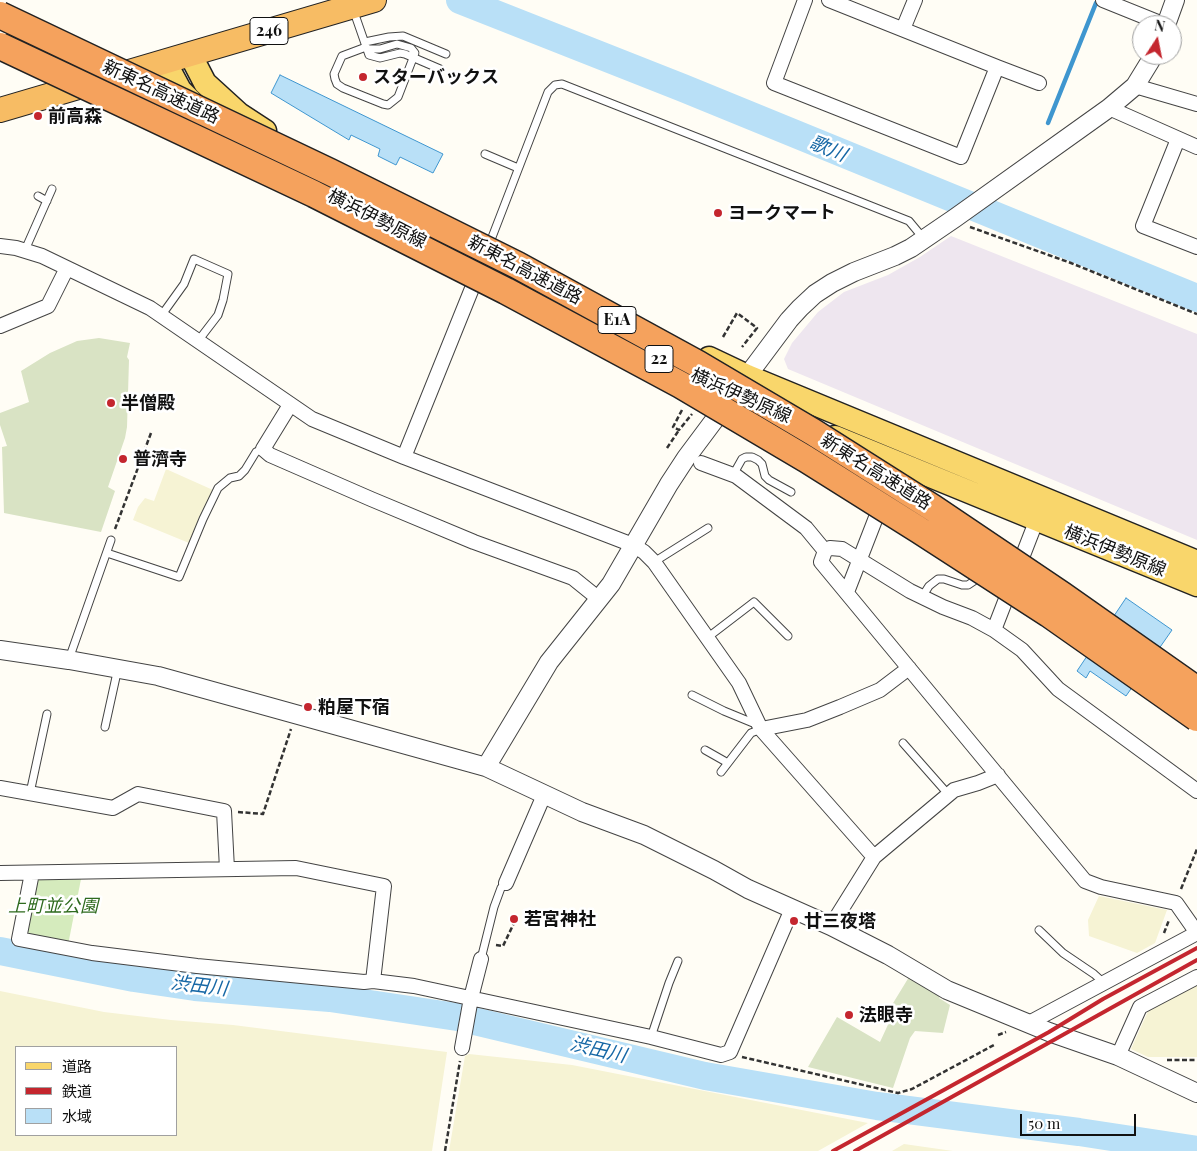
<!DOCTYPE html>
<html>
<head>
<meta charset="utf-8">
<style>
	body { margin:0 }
	#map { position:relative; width:1197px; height:1151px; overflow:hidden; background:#fffdf5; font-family:"Playfair Display","Noto Sans JP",serif }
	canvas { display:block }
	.legend { position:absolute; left:15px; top:1046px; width:162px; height:90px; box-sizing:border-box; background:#fff; border:1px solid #a0a0a0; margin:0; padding:6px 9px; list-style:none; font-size:15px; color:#111 }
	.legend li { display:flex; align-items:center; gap:10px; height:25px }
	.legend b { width:25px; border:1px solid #a0a0a0 }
	.north { position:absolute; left:1132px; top:15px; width:50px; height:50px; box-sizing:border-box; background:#fff; border:1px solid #a0a0a0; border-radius:50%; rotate:11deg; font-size:14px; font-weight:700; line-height:20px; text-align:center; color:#111 }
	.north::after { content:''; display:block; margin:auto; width:18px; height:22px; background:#c4262e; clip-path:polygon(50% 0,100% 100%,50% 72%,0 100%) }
	.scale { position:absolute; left:1020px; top:1114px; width:116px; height:22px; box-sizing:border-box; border:2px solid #111; border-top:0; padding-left:6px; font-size:15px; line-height:18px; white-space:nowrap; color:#111; -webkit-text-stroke:4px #fff; paint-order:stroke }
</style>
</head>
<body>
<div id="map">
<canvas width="1197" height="1151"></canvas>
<ul class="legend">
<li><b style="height:6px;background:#f9d66b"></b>道路</li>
<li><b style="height:6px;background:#c4262e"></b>鉄道</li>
<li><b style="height:14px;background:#b9e0f7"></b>水域</li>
</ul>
<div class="north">N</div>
<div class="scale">50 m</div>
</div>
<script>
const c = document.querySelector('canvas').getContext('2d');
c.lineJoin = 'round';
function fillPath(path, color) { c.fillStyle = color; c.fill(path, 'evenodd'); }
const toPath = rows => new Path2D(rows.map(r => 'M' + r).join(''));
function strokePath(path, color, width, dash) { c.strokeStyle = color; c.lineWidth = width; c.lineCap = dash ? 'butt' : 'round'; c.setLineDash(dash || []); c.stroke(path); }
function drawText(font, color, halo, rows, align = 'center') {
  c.font = font + ' "Playfair Display","Noto Sans JP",serif'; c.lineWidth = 5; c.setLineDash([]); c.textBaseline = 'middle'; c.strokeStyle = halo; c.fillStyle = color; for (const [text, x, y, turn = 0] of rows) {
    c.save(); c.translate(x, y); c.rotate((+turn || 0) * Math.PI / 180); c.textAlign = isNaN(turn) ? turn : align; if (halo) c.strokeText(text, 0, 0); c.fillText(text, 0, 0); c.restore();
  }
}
fillPath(toPath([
	[951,236,1197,334,1197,540,788,369,784,359,792,343,818,312,844,292,888,275,920,257]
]), '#eee6ef');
fillPath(toPath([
	[166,469,213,490,199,517,189,543,133,520,138,507,145,498,154,501],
	[1099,896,1167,910,1155,943,1137,953,1089,936,1088,920],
	[1197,985,1197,1057,1148,1057,1131,1049,1149,1009],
	[0,991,104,1012,171,1020,233,1025,447,1052,432,1151,0,1151],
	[176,1047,176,1135,16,1135,16,1047],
	[469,1054,572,1065,868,1123,818,1151,449,1151,465,1056],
	[904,1144,953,1151,892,1151]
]), '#f6f3d4');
fillPath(toPath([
	[81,879,68,945,31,936,25,931,37,880]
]), '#d5ebbd');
fillPath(toPath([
	[99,338,130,343,127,357,129,360,127,427,125,438,108,487,115,491,101,532,4,513,2,447,7,446,0,425,0,413,29,402,21,371,50,353,77,341],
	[909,977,940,996,939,998,950,1005,943,1033,915,1031,910,1038,893,1088,808,1067,837,1017,880,1042,892,1016,887,1013]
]), '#d9e3c4');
const water = toPath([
	[280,75,443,154,433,173,400,157,396,165,378,156,380,149,351,135,349,140,271,93,280,75],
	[1126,598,1172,630,1126,696,1090,671,1086,678,1077,671,1126,598]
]);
fillPath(water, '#b9e0f7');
strokePath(water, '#3f96cf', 1);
strokePath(toPath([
	[1048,123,1096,3]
]), '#3f96cf', 4.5);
strokePath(toPath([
	[460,0,683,88,1197,298],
	[0,951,134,978,195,987,330,998,457,1017,705,1076,877,1106,1079,1132,1197,1150]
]), '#b9e0f7', 28);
const service = toPath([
	[353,9,369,55,380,58,400,53,405,54,440,69],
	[365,42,389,37,403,36,446,54],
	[366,47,342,56,334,74,335,79,337,84,343,88,383,104,388,105,398,97,415,53,411,48,397,44,380,49,367,49],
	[485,154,518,168],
	[38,196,47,201],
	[489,245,548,92,555,85,562,84,909,221,924,239],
	[25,250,52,189],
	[161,316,184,284,194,259,228,274,223,300,218,315,198,341],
	[733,475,742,459,746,457,752,457,758,460,762,464,765,476,769,480,791,492],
	[107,553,179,577,203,519,218,488,230,478,239,476,245,470,256,452,263,449],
	[654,562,708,528],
	[922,597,929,586,938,579,944,579,962,585,968,585,974,581],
	[707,638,754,602,788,636],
	[69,659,111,540],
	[692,695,724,711,758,725],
	[105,727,118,668],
	[903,743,948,794],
	[705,750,728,763],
	[721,772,751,733,761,729],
	[30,793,47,714],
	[1039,930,1063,953,1094,974,1104,983],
	[481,959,494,907,501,888,506,883],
	[651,1037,669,983,678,961]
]);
const minor = toPath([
	[805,0,774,83,961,157,997,67,829,0],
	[1103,0,1165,25],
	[903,29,915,0],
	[997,67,1039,83],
	[1135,86,1197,104],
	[1109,108,1197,147],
	[1178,139,1143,226,1197,247],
	[0,246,16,248,42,256,150,308,312,419,404,457,633,545,644,552,654,562,739,683,761,729,874,857],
	[0,326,48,306,67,268],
	[290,405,263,449,270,455,371,499,474,542,573,578,599,599],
	[404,457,479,271],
	[701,463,736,476,806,528,825,551,821,562,1085,881,1101,887,1176,903,1197,933,1029,1023],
	[825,551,830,548,842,549,910,591,943,607,972,618,994,630,1022,650,1058,689,1197,791],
	[847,592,882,502],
	[994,630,1037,519],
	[761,729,807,720,840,707,880,690,909,668],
	[0,788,113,808,138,794,224,811,227,869],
	[0,873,296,868,384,886,373,981],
	[32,873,19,939,92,953,197,966,364,982,373,981,414,986,651,1037,721,1055,730,1052,792,909],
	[506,883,544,795],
	[831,926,874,857,954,790,978,783,998,775],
	[462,1048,471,998,481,959],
	[1118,1056,1140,1007,1197,977]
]);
const tertiary = toPath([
	[1166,25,1175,0],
	[0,650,69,660,158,676,486,767,582,812,644,835,714,870,748,889,831,926,888,955,947,990,1049,1032,1118,1056,1197,1093],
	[486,767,549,662,611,584,669,484,686,458,789,320,800,308,815,294,832,283,854,272,895,256,911,248,955,218,1109,108,1135,86,1154,55]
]);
const primary = toPath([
	[190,54,205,83,239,114,265,131],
	[165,62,180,90,197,107],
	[641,350,704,381],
	[709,358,747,376,1197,562],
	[835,437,1197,585]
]);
const trunk = toPath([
	[0,110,374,0]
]);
strokePath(service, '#444', 9);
strokePath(minor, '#444', 16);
strokePath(tertiary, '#444', 20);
strokePath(primary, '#222', 25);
strokePath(trunk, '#222', 26);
strokePath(toPath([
	[970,227,1071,263,1197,314],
	[723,337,737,313,757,328,742,347],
	[682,410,673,427,679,430,692,414],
	[667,448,679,430],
	[115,529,151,433],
	[238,812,263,814,291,729],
	[1181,889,1197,849],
	[1164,933,1169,920],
	[496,945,503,946,515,921],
	[998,1035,1006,1032],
	[742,1057,898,1093,912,1089,994,1045],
	[1167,1060,1197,1060],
	[445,1151,460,1061]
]), '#333', 2.5, [5, 2.5]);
strokePath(service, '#fff', 7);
strokePath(minor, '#fff', 14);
strokePath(tertiary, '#fff', 18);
strokePath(primary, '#f9d66b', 22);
strokePath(trunk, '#f7bc64', 24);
strokePath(toPath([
	[833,1151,1049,1032,1103,999,1197,948],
	[855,1151,1197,960]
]), '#c4262e', 4);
const motorwayBridge = toPath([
	[0,15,330,172,517,265,698,364,813,432,933,508,1062,595,1197,690],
	[0,46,314,194,506,291,681,385,806,459,919,530,1049,614,1197,718]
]);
strokePath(motorwayBridge, '#222', 29, []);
strokePath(motorwayBridge, '#f5a25d', 26);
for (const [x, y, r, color] of [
	[363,77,5,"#c4262e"],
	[38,116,5,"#c4262e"],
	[718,213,5,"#c4262e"],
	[111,403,5,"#c4262e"],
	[123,459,5,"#c4262e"],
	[308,707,5,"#c4262e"],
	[514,919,5,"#c4262e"],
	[794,921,5,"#c4262e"],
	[849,1015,5,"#c4262e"]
]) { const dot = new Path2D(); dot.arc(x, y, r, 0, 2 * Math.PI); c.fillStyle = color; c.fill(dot); strokePath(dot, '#fff', 2); }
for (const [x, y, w] of [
	[269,31,38],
	[617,320,38],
	[659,359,28]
]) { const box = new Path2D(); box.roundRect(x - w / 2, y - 13.5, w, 27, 4); c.fillStyle = '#fff'; c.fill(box); strokePath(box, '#111', 1); }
drawText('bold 16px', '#111', null, [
	["246",269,31],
	["E1A",617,320],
	["22",659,359]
]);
drawText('bold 18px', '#111', '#fff', [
	["スターバックス",373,77],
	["前高森",48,116],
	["ヨークマート",728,213],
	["半僧殿",121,403],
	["普濟寺",133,459],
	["粕屋下宿",318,707],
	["若宮神社",524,919],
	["廿三夜塔",804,921],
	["法眼寺",859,1015]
], 'left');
drawText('18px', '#111', '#fff', [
	["新東名高速道路",161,92,25],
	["横浜伊勢原線",377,219,27],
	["新東名高速道路",525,270,28],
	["横浜伊勢原線",741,396,24],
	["新東名高速道路",876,472,32],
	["横浜伊勢原線",1115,551,22]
]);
drawText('italic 18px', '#2f6b1f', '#fff', [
	["上町並公園",53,906]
]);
drawText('italic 19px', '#1768a6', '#fff', [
	["歌川",828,149,22],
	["渋田川",199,986,7],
	["渋田川",598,1050,13]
]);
</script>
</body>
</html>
